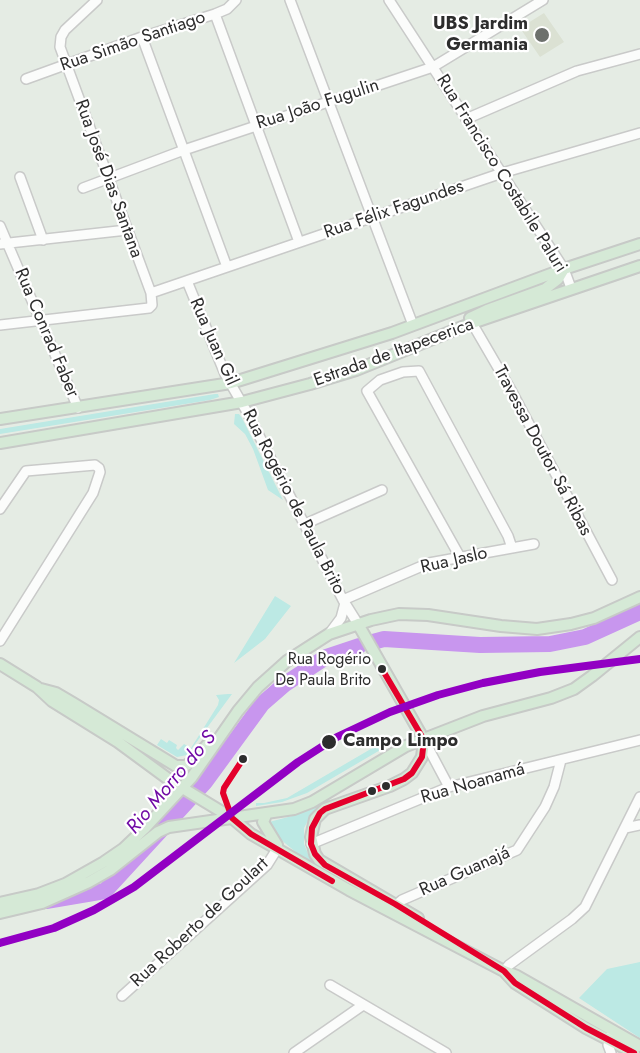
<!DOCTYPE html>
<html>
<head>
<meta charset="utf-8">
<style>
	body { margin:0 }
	canvas { display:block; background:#e5ece4 }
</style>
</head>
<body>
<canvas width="640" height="1053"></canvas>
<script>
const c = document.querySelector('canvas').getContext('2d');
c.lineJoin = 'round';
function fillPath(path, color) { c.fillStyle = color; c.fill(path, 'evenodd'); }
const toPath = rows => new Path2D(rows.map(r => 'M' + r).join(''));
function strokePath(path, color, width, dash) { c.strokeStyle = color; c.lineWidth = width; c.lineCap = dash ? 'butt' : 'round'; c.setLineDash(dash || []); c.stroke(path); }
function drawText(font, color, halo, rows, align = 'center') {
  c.font = font + ' Jost,sans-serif'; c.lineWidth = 4.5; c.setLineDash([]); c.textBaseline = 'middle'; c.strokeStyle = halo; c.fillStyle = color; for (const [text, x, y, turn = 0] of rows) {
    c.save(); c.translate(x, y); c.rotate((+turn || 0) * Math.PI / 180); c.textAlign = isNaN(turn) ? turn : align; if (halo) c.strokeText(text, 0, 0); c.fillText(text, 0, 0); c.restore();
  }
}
fillPath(toPath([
	[544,13,564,42,540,57,520,28]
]), '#dbe1d3');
fillPath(toPath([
	[215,394,218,394,219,397,210,400,0,434,0,429],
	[235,414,239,414,242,418,283,500,268,490,253,449,245,434,234,424],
	[275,596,291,606,265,639,234,663],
	[228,694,232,694,187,755,177,757,157,745,161,739,167,743,169,740,177,745,176,748,178,750,184,744,191,748,218,705,219,700,216,695],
	[393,736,399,739,307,793,282,802,256,806,256,803,264,803,287,798],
	[320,805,312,813,304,828,304,844,311,861,297,853,274,834,269,822,296,815],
	[640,962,640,1038,579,998,607,969]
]), '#bce9e4');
strokePath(toPath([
	[369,643,384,639,480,645,550,644,585,637,640,612],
	[46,901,105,891,205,782,262,704,285,684,326,657,359,646]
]), '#c896ee', 16);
const minor = toPath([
	[290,0,413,325],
	[389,0,564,269,571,288],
	[215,14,299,242],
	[142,37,227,267],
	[26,79,142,37,215,14,227,9,236,0],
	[466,119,577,71,640,54],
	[20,177,43,240],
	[83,188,184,150,433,67,543,0],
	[0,226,78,408],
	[0,244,127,230],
	[187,281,225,374,247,412,343,600,358,624],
	[151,293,502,173,640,133],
	[472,323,511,390,612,580],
	[0,325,149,308,152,305,151,293,60,47,61,37,65,30,97,0],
	[0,509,26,471,95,465,99,468,100,472,93,493,0,641],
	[305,524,382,490],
	[460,557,367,391,380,380,403,372,419,371,508,536,512,548],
	[343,600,429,563,534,544],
	[329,634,341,618,345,603],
	[424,740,449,787],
	[625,828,640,825],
	[311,844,449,787,640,740],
	[391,909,402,900,517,850,545,807,554,787,561,760],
	[504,971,509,965,572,919,585,907,640,797],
	[330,985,446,1053],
	[122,996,267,865,277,849],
	[610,1036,608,1045,611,1053],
	[294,1053,363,1005]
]);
const major = toPath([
	[470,318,487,310,545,289,558,279,564,269],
	[0,419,231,383,392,333,564,269,640,244],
	[0,443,242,402,310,384,356,370,472,323,640,266],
	[358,624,424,740],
	[0,664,37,687,52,701,118,742,171,781,232,818,251,834,349,890,504,971,517,976,640,1046],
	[41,689,56,693,73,703,176,766,185,766,192,762,208,744],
	[267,813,263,822,277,845,277,849],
	[0,903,39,894,65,884,104,862,123,849,144,829,192,777,238,711,258,687,287,661,329,634,371,620,399,614,428,615,501,626,537,629,571,624,594,618,640,597],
	[0,913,42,903,89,882,110,870,158,832,169,827,294,809,312,802,406,746,483,716,551,698,574,689,592,676,640,637],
	[418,918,319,860,315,854,311,837,315,819,325,809,390,786,404,779,412,773,422,757,424,740],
	[504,971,515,983,586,1028,634,1053]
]);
strokePath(minor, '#c9cac9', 12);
strokePath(major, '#c7cac7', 14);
strokePath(minor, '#fbfcfb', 9);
strokePath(major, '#d5e9d6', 10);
strokePath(toPath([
	[382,669,424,740,422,757,412,773,404,779,325,809,320,813,312,828,311,844,315,854,325,865,395,904,504,971,515,983,586,1028,634,1053],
	[243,759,224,788,223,793,232,818,251,834,332,881]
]), '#e4002b', 6);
strokePath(toPath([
	[0,943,54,928,94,910,134,887,298,762,337,737,390,712,438,695,483,683,540,672,640,659]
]), '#9200c3', 8);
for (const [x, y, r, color] of [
	[542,35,8,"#6d706d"],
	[382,669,5,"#2d2d2d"],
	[329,742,8,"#2d2d2d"],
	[243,759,5,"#2d2d2d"],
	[386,786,5,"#2d2d2d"],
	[372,791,5,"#2d2d2d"]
]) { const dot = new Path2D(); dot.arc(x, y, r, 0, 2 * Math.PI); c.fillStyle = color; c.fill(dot); strokePath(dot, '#fff', 2); }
drawText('16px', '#2d2d2d', '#fff', [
	["Rua Rogério",371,660],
	["De Paula Brito",371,681]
], 'right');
drawText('bold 18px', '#2d2d2d', '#fff', [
	["UBS Jardim",528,25],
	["Germania",528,46]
], 'right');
drawText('18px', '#2d2d2d', '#fff', [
	["Rua Simão Santiago",133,42,-19],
	["Rua João Fugulin",318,105,-18],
	["Rua Francisco Costabile Paluri",501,174,58],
	["Rua José Dias Santana",108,179,70],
	["Rua Félix Fagundes",394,210,-19],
	["Rua Conrad Faber",46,333,67],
	["Rua Juan Gil",213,342,66],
	["Estrada de Itapecerica",394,353,-20],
	["Travessa Doutor Sá Ribas",542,451,62],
	["Rua Rogério de Paula Brito",293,502,63],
	["Rua Jaslo",454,561,-13],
	["Rua Noanamá",473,784,-16],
	["Rua Guanajá",465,872,-24],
	["Rua Roberto de Goulart",200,923,-43]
]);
drawText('bold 18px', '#2d2d2d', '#fff', [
	["Campo Limpo",343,742]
], 'left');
drawText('italic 20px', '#700aa5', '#fff', [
	["Rio Morro do S",172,783,-50]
]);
</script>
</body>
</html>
